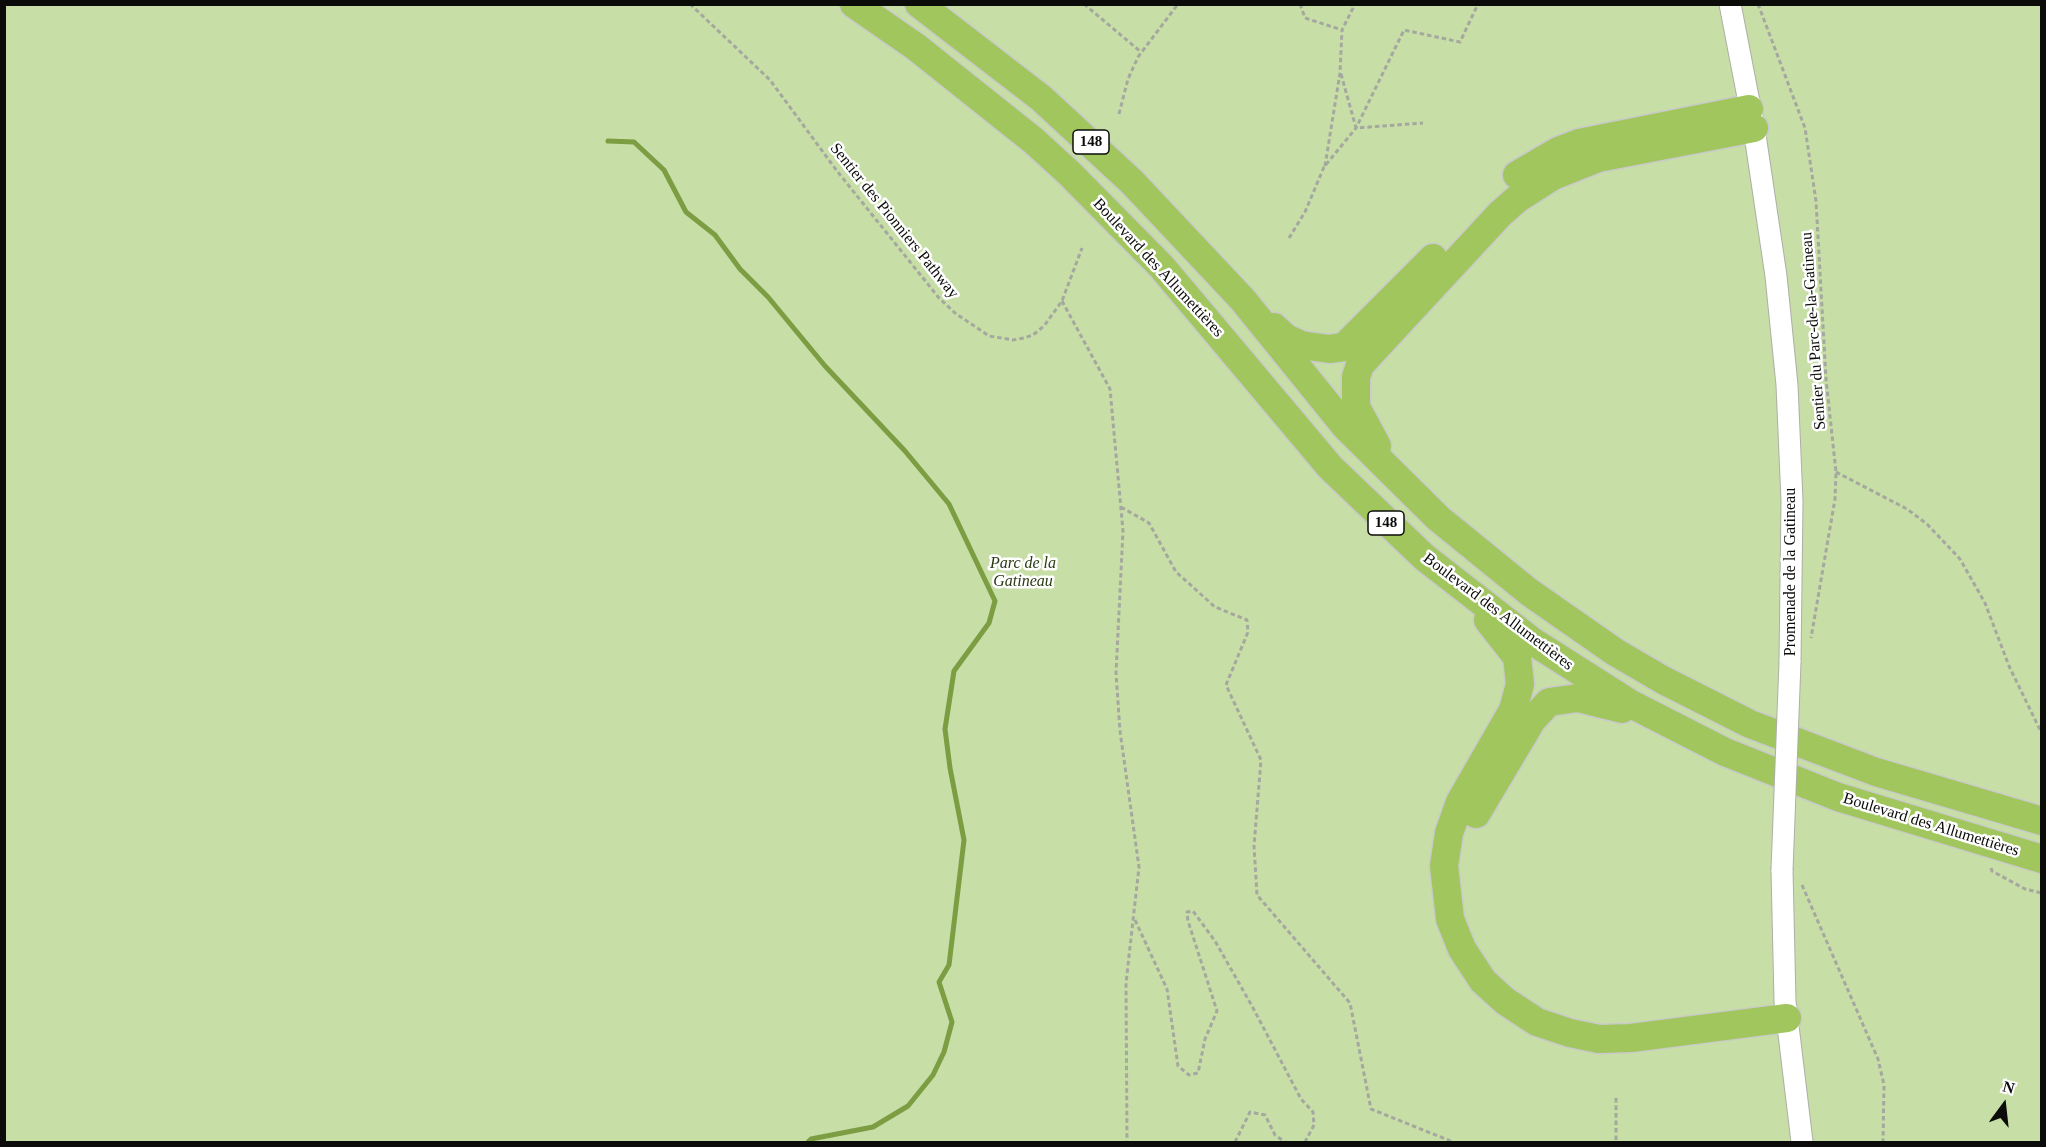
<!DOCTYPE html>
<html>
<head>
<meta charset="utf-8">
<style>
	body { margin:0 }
	#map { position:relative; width:2046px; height:1147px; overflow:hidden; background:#e6ebdf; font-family:Georgia,serif }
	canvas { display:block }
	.frame { position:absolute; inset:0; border:6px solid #0b0c09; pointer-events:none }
	.north { position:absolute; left:1974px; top:1075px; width:60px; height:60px; -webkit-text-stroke:4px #fff; paint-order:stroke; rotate:15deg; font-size:16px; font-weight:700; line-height:24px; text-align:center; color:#0b0c09 }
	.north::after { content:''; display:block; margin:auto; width:21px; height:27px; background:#0b0c09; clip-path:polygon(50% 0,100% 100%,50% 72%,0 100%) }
</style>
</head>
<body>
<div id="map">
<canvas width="2046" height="1147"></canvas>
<div class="frame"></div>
<div class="north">N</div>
</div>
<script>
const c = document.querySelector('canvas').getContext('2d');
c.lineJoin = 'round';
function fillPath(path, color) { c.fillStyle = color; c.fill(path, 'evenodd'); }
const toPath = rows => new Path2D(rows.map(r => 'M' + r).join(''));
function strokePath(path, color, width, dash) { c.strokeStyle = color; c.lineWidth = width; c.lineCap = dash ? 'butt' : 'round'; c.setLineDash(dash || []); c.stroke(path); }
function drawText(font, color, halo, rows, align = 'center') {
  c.font = font + ' Georgia,serif'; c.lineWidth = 5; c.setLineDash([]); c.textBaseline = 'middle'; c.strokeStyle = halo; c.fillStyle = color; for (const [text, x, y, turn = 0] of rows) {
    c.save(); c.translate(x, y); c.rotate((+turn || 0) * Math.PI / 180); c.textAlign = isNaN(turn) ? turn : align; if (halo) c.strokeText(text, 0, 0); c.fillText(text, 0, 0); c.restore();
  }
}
fillPath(toPath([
	[5,5,2041,5,2041,1142,5,1142]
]), '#c8dea7');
strokePath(toPath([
	[608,141,634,142,664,170,686,212,715,235,740,269,768,297,825,366,905,451,949,504,995,601,989,623,954,671,945,729,950,768,964,840,949,965,939,982,952,1022,944,1052,933,1075,908,1106,873,1127,811,1139,808,1142]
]), '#7d9d43', 5);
const secondary = toPath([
	[1730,4,1754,128,1776,276,1787,385,1792,501,1790,662],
	[1782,870,1785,1001,1802,1142]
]);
const highway = toPath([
	[854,4,916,47,1034,141,1069,173,1161,266,1330,467,1424,557,1532,641,1631,704,1725,752,1838,797,2042,859],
	[919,4,1041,98,1132,182,1243,300,1345,426,1438,518,1529,592,1615,652,1663,680,1750,724,1876,772,2042,821],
	[1517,175,1558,151,1579,143,1749,109],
	[1274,327,1286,338,1301,345,1329,349,1344,347,1433,258],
	[1377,446,1356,407,1356,377,1360,365,1500,214,1517,199,1553,176,1598,158,1754,128],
	[1488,620,1517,657,1520,684,1513,710,1460,802,1449,833,1444,866,1450,919,1462,949,1483,981,1505,1001,1537,1022,1570,1033,1599,1039,1631,1038,1787,1018],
	[1476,814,1532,720,1549,702,1578,698,1622,709]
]);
strokePath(secondary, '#acb0a5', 23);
strokePath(highway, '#c9cac9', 31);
strokePath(toPath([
	[690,4,770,80,837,171,939,298,955,313,989,336,1013,340,1024,338,1033,335,1044,326,1062,301,1082,248],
	[1084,4,1141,52],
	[1300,4,1305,18,1342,30],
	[1758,4,1805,128,1816,201,1826,379,1836,472,1835,499,1811,638],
	[1341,74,1356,128,1423,123],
	[1119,114,1128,79,1138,57,1178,4],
	[1325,166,1340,73,1342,30,1355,4],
	[1289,238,1305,212,1324,167,1356,128,1404,30,1460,42,1478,4],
	[1062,301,1110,389,1123,531,1116,673,1120,731,1139,867,1126,983,1127,1142],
	[1836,472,1907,509,1927,524,1960,559,1985,603,2009,666,2042,734],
	[1121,507,1149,523,1176,572,1215,607,1247,620,1248,632,1226,685,1261,760,1254,846,1257,895,1350,1003,1371,1109,1453,1142],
	[1991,868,1992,871,2025,889,2042,893],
	[1802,885,1878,1059,1884,1085,1883,1142],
	[1135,920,1167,989,1178,1066,1189,1075,1198,1073,1205,1039,1217,1011,1188,921,1187,912,1193,911,1215,941,1252,1006,1301,1099,1313,1112,1314,1125,1305,1142],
	[1616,1098,1616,1142],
	[1235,1142,1250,1112,1265,1115,1275,1135,1285,1142]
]), '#a4a89e', 3, [4.5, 3]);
strokePath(secondary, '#fff', 21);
strokePath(highway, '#a1c65d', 28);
const secondaryBridge = toPath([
	[1782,870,1790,662]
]);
strokePath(secondaryBridge, '#acb0a5', 23, []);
strokePath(secondaryBridge, '#fff', 21);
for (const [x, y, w] of [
	[1091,142,36],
	[1386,523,36]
]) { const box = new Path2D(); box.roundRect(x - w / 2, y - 12, w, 24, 4.5); c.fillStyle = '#fff'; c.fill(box); strokePath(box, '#0b0c09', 1.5); }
drawText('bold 15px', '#0b0c09', null, [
	["148",1091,142],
	["148",1386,523]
]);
drawText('16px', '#0b0c09', '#fff', [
	["Sentier des Pionniers Pathway",894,221,51],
	["Boulevard des Allumettières",1158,268,47],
	["Sentier du Parc-de-la-Gatineau",1814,331,-94],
	["Promenade de la Gatineau",1791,572,-90],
	["Boulevard des Allumettières",1498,612,37],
	["Boulevard des Allumettières",1931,825,17]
]);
drawText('italic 16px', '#2c3a14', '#fff', [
	["Parc de la",1023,564],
	["Gatineau",1023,582]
]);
</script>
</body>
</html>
